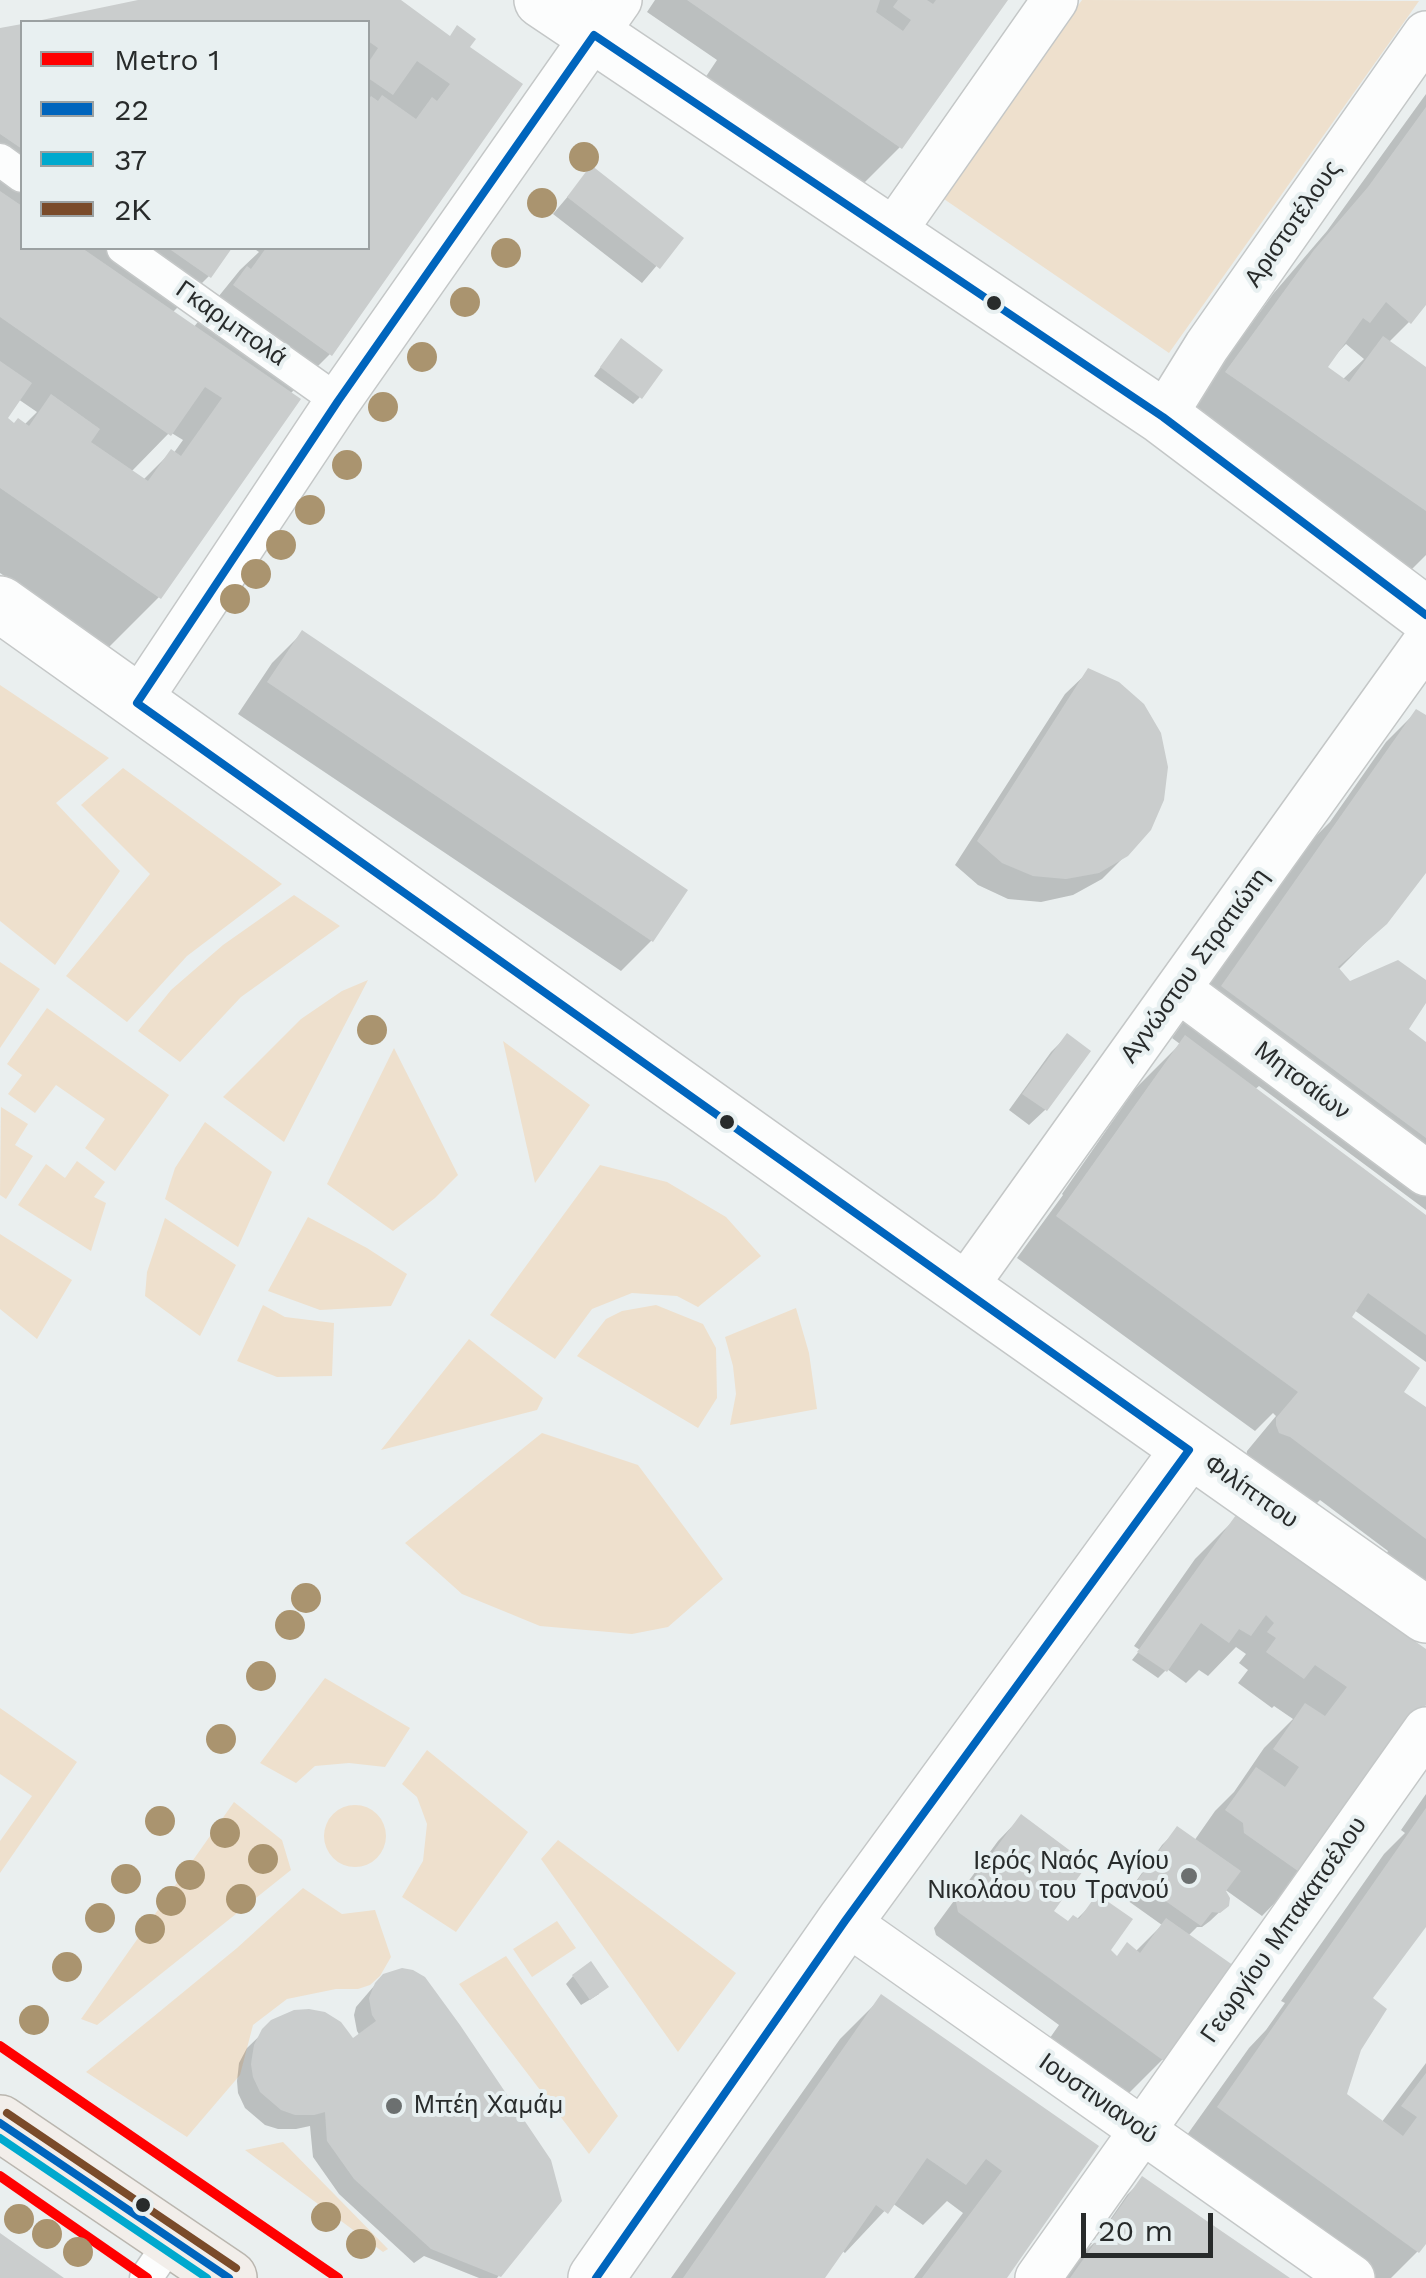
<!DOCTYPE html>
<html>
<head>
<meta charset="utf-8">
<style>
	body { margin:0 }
	#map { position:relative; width:1426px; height:2278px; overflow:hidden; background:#eaefef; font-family:"Work Sans",sans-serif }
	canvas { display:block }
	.legend { position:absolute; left:20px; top:20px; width:350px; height:230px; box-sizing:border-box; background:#e8f0f1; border:2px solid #9ba1a2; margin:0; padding:12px 18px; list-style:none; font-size:30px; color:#282b2b }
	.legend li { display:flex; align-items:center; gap:20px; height:50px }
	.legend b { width:50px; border:2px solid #9ba1a2 }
	.scale { position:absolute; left:1081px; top:2213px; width:132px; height:45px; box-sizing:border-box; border:5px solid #282b2b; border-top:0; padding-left:12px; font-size:30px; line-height:35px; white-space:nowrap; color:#282b2b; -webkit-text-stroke:8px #e8f0f1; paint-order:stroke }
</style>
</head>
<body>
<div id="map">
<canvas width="1426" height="2278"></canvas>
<ul class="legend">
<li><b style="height:12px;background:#f00"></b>Metro 1</li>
<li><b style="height:12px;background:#0065bd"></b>22</li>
<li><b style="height:12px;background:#00a9ce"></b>37</li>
<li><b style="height:12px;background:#7a4b2a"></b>2Κ</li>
</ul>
<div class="scale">20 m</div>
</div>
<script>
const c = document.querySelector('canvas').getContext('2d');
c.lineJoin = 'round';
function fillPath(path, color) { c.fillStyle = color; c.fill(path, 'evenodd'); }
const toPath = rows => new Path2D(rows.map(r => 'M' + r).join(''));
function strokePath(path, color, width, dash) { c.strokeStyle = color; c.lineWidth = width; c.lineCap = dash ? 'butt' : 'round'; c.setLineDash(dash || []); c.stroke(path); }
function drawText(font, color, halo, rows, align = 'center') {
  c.font = font + ' "Work Sans",sans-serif'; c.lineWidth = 8; c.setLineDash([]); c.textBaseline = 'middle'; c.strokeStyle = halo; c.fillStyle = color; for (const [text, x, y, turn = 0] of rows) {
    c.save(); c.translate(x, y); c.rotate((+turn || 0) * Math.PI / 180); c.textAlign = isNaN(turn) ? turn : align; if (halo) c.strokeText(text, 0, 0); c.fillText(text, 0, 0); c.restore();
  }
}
fillPath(toPath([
	[1082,0,1419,1,1169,353,941,197],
	[0,685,109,758,56,803,120,871,55,965,0,921],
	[123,768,282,884,187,956,127,1022,66,976,150,874,81,805],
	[294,895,340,926,241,997,180,1062,138,1031,171,990,223,945],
	[0,962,40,989,0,1048],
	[368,980,284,1142,223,1097,301,1019,342,991],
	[47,1008,169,1095,115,1171,85,1148,105,1119,56,1085,35,1113,8,1094,22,1075,7,1064],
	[503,1041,590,1105,535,1183],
	[394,1048,458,1175,435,1198,393,1231,327,1184],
	[1,1107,28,1124,15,1145,33,1156,6,1199,0,1195],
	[205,1122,272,1172,238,1247,165,1199,175,1168],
	[77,1161,105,1182,94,1197,106,1203,91,1251,18,1205,46,1164,65,1178],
	[600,1165,667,1182,726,1217,761,1256,698,1307,677,1296,632,1293,592,1309,555,1359,490,1315],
	[308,1217,367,1248,407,1274,391,1306,320,1310,268,1291],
	[165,1218,236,1265,200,1336,145,1296,147,1272],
	[0,1234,72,1280,37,1339,0,1309],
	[263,1305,285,1317,334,1323,332,1376,277,1377,237,1361],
	[656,1305,703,1324,716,1348,717,1398,698,1428,577,1356,606,1319,622,1311],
	[796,1308,809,1353,817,1409,730,1425,736,1394,733,1366,725,1337],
	[469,1339,543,1398,537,1410,381,1450],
	[542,1433,638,1465,723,1579,668,1627,632,1634,540,1626,462,1594,405,1543],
	[325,1678,410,1728,385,1767,349,1763,315,1766,296,1783,260,1763],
	[0,1708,77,1762,0,1873,0,1841,32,1796,0,1774],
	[427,1750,528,1832,456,1932,402,1897,423,1861,427,1824,417,1797,402,1784],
	[234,1802,282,1840,291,1870,97,2025,81,2019],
	'324 1836a31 31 0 1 1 62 0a31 31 0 1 1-62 0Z',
	[558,1840,736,1973,678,2052,541,1859],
	[303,1888,342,1914,375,1910,391,1957,380,1976,370,1985,358,1989,336,1989,287,1999,253,2025,240,2075,187,2137,86,2072,237,1948],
	[557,1921,576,1948,532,1977,513,1949],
	[506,1956,618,2116,589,2154,459,1984],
	[283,2142,388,2249,383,2252,245,2150]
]), '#eee0cd');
fillPath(toPath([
	[146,0,396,0,519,85,330,354,289,395,159,597,108,648,0,573,0,32,22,27,22,248,229,248,209,276,172,313,193,328,240,270,259,252,253,248,368,248,368,22,44,22],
	[18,399,37,412,24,425,14,426,4,419],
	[170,432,183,440,173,454,171,452,143,480,131,472],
	[655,0,1005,0,900,147,859,188,703,81,717,60,647,12],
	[1426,94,1426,300,1409,322,1388,343,1426,370,1426,555,1401,580,1186,414,1273,294,1327,231],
	[1346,344,1364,359,1342,380,1324,367],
	[591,169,680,238,642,283,553,214],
	[614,349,640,397,633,404,594,376],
	[302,633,652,940,621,971,238,714,272,663],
	[1089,671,1127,854,1102,879,1073,895,1041,902,1008,899,978,885,955,865,1065,694],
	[1416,712,1426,718,1426,869,1386,922,1338,970,1349,984,1426,984,1426,999,1406,1029,1426,1044,1426,1210,1259,1086,1254,1090,1426,1218,1426,1362,1354,1310,1348,1317,1393,1403,1426,1410,1426,1591,1383,1559,1388,1551,1320,1500,1313,1507,1246,1457,1247,1451,1276,1416,1273,1413,1255,1431,1017,1258,1063,1195,1062,1194,1135,1089,1180,1044,1172,1038,1309,843,1330,822,1386,742],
	[1067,1036,1087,1051,1045,1110,1029,1125,1009,1110,1051,1052],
	[1236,1518,1426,1652,1426,1701,1303,1874,1262,1916,1220,1886,1227,1905,1210,1921,1202,1927,1197,1927,1188,1936,1163,2059,1122,2100,1045,2045,1059,2025,936,1935,934,1928,998,1841,1021,1817,1050,1912,1068,1923,1076,1920,1098,1898,1108,1951,1116,1958,1135,1952,1162,1925,1124,1898,1162,1845,1178,1829,1194,1841,1215,1811,1234,1792,1264,1748,1293,1719,1274,1706,1272,1708,1238,1683,1248,1670,1239,1663,1246,1654,1236,1647,1208,1676,1199,1670,1186,1683,1167,1669,1158,1678,1132,1660,1140,1650,1134,1646,1195,1559],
	[1426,1794,1426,1923,1369,1998,1344,2095,1381,2123,1426,2063,1426,2239,1418,2251,1391,2278,1356,2278,1177,2149,1249,2048,1266,2030,1285,2003,1281,2001,1384,1854,1405,1833,1401,1830],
	[573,1976,599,1994,581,2005,566,1984],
	[380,1979,560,2201,497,2278,479,2278,424,2256,414,2263,339,2194,313,2157,310,2126,296,2129,278,2129,265,2125,245,2108,238,2093,237,2081,239,2063,247,2048,273,2023,352,2041,360,2036,357,2031,354,2015,356,2007],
	[881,1998,1096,2147,1004,2278,914,2278,963,2213,947,2201,923,2225,892,2203,845,2253,841,2250,822,2278,671,2278,840,2039],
	[1143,2179,1285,2278,1064,2278,1079,2257,1094,2243,1127,2195]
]), '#0003');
fillPath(toPath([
	[138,0,401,0,450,36,457,25,476,39,470,47,523,84,332,356,233,285,247,266,251,269,266,248,368,248,368,101,371,96,378,101,382,95,416,119,432,97,437,101,450,84,417,61,393,95,368,78,368,63,378,48,368,41,368,22,37,22,37,21],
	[687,0,880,0,876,12,903,31,911,20,893,7,898,0,927,0,933,4,936,0,1008,0,902,149],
	[22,24,22,149,0,134,0,28],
	[1426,107,1426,305,1411,324,1386,302,1370,323,1363,318,1328,367,1349,382,1383,336,1426,367,1426,511,1225,372,1314,250,1368,187],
	[591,165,684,238,660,269,567,197],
	[0,191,22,206,22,248,82,248,301,399,161,599,0,488,0,361,32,383,8,418,14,423,18,418,29,426,51,394,100,429,91,442,148,481,171,449,181,456,222,398,205,387,171,436,0,317],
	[168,248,232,248,211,278],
	[621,338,663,370,642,399,600,367],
	[302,630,688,890,653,942,267,682],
	[1088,668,1119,682,1144,704,1161,733,1168,767,1164,800,1151,830,1128,856,1099,873,1066,879,1033,876,1002,863,977,841],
	[1416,709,1426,715,1426,873,1387,924,1338,967,1350,981,1398,960,1426,980,1426,1003,1409,1029,1426,1042,1426,1138,1221,986],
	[1067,1033,1091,1051,1047,1111,1022,1094],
	[1185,1035,1426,1215,1426,1335,1368,1293,1352,1317,1420,1368,1404,1392,1426,1407,1426,1539,1290,1437,1279,1433,1276,1425,1276,1418,1298,1392,1056,1216],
	[1236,1515,1426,1649,1426,1705,1305,1876,1244,1833,1243,1823,1225,1810,1256,1767,1285,1787,1299,1767,1273,1749,1305,1703,1325,1716,1347,1687,1315,1665,1304,1679,1266,1652,1276,1638,1267,1632,1274,1623,1266,1615,1251,1636,1239,1629,1229,1643,1201,1623,1167,1672,1137,1652],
	[1426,1808,1426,1927,1373,1998,1387,2009,1361,2050,1347,2094,1403,2136,1417,2117,1401,2106,1426,2073,1426,2244,1419,2253,1217,2107],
	[1021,1814,1088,1864,1054,1911,1068,1921,1073,1915,1079,1919,1097,1894,1133,1919,1111,1950,1117,1956,1127,1942,1140,1953,1166,1918,1237,1968,1164,2061,958,1912,956,1902],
	[1177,1826,1241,1871,1226,1891,1230,1898,1229,1906,1220,1913,1212,1912,1201,1926,1137,1881],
	[591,1961,609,1987,590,2000,572,1975],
	[402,1968,413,1970,425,1977,460,2025,551,2160,562,2201,501,2277,431,2249,354,2179,327,2141,325,2112,314,2115,295,2115,281,2110,260,2092,253,2077,251,2064,254,2045,262,2029,271,2020,294,2010,309,2009,325,2012,341,2022,353,2038,376,2021,372,2015,369,1998,375,1983,383,1974],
	[881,1994,1099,2146,1007,2278,922,2278,1002,2171,986,2159,966,2185,927,2158,888,2214,876,2205,825,2278,683,2278],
	[1142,2176,1201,2217,1290,2278,1070,2278],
	[0,2233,17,2245,64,2278,0,2278]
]), '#cacdcd');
const pedestrian = toPath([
	[0,160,22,176],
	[123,248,338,401],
	[146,2278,172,2240]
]);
const minor = toPath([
	[892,233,1055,0],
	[1163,417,1207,346,1426,34],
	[137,703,338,401,619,0],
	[1178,989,1426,1173],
	[963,1289,1426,642],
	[845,1921,1352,2278],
	[1038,2278,1426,1730]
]);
const tertiary = toPath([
	[542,0,1163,417,1426,615],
	[0,604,915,1255,1426,1615],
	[596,2278,845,1921,1189,1450]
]);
const primary = toPath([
	[0,2123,229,2278]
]);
strokePath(pedestrian, '#c4c7c7', 35);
strokePath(minor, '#c4c7c7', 48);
strokePath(tertiary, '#c4c7c7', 58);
strokePath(primary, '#bab6af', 58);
strokePath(pedestrian, '#fcfdfd', 32);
strokePath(minor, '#fcfdfd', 45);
strokePath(tertiary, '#fcfdfd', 55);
strokePath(primary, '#f2eeea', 55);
strokePath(toPath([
	[0,2123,229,2278],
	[596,2278,845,1921,1189,1450,137,703,338,401,594,35,1163,417,1426,615]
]), '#0065bd', 8);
strokePath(toPath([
	[0,2138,207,2278]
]), '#00a9ce', 8);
strokePath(toPath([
	[7,2113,236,2268]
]), '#7a4b2a', 8);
strokePath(toPath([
	[0,2046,338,2278],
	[0,2176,147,2278]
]), '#f00', 10);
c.fillStyle = '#aa946f';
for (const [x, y] of [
	[584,157],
	[542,203],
	[506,253],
	[465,302],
	[422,357],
	[383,407],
	[347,465],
	[310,510],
	[281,545],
	[256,574],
	[235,599],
	[372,1030],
	[306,1598],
	[290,1625],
	[261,1676],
	[221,1739],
	[160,1821],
	[225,1833],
	[263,1859],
	[190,1875],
	[126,1879],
	[241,1899],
	[171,1901],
	[100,1918],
	[150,1929],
	[67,1967],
	[34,2020],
	[326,2217],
	[19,2219],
	[47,2234],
	[361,2244],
	[78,2252]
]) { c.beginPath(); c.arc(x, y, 15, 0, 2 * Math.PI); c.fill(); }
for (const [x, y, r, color] of [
	[994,303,9,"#282b2b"],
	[727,1122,9,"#282b2b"],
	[1189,1876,10,"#6c7070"],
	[394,2106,10,"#6c7070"],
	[143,2205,9,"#282b2b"]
]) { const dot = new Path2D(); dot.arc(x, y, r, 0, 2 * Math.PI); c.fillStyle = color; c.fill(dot); strokePath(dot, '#e8f0f1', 4); }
drawText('25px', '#282b2b', '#e8f0f1', [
	["Αριστοτέλους",1293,224,-55],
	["Γκαρμπολά",231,324,35],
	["Αγνώστου Στρατιώτη",1195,966,-54],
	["Μητσαίων",1302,1081,37],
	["Φιλίππου",1251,1492,35],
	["Γεωργίου Μπακατσέλου",1284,1930,-55],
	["Ιουστινιανού",1098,2099,35]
]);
drawText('25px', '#282b2b', '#e8f0f1', [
	["Ιερός Ναός Αγίου",1169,1862],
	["Νικολάου του Τρανού",1169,1891],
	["Μπέη Χαμάμ",414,2106,"left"]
], 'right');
</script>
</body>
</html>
